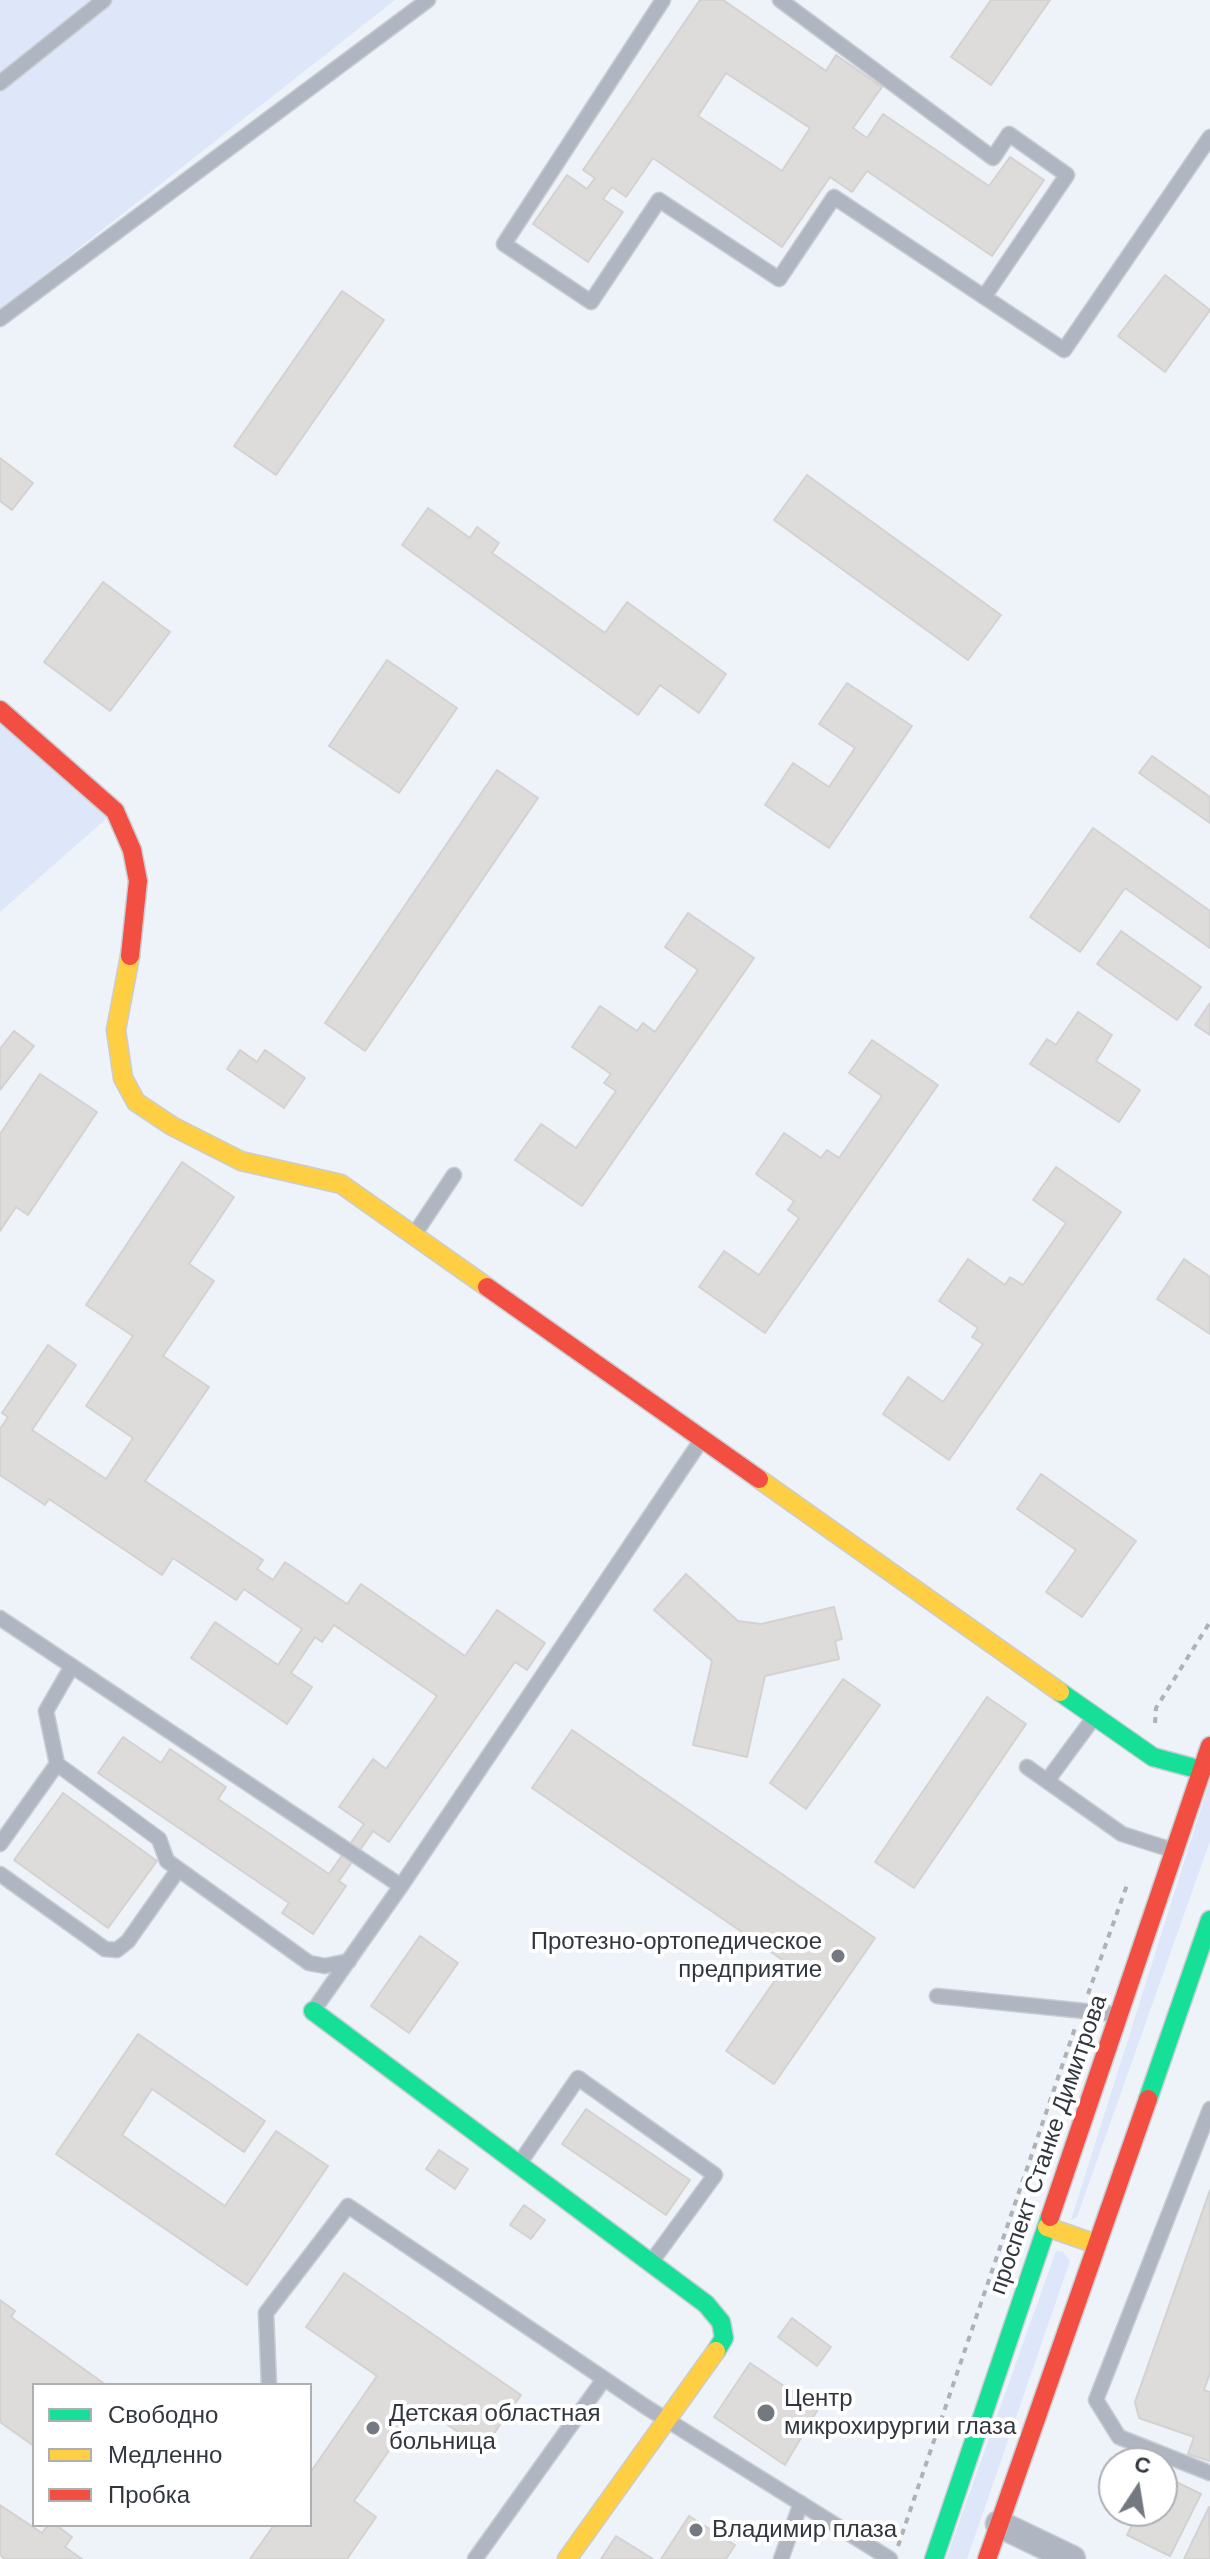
<!DOCTYPE html>
<html>
<head>
<meta charset="utf-8">
<style>
	body { margin:0 }
	#map { position:relative; width:1210px; height:2559px; overflow:hidden; background:#eef2f9; font-family:Arial,sans-serif }
	canvas { display:block }
	.legend { position:absolute; left:32px; top:2383px; width:280px; height:144px; box-sizing:border-box; background:#fff; border:2px solid #adafb2; margin:0; padding:10px 14px; list-style:none; font-size:24px; color:#32373f }
	.legend li { display:flex; align-items:center; gap:16px; height:40px }
	.legend b { width:40px; border:2px solid #adafb2 }
	.north { position:absolute; left:1098px; top:2447px; width:80px; height:80px; box-sizing:border-box; background:#fff; border:2px solid #adafb2; border-radius:50%; rotate:12deg; font-size:22px; font-weight:700; line-height:32px; text-align:center; color:#32373f }
	.north::after { content:''; display:block; margin:auto; width:28px; height:36px; background:#747880; clip-path:polygon(50% 0,100% 100%,50% 72%,0 100%) }
</style>
</head>
<body>
<div id="map">
<canvas width="1210" height="2559"></canvas>
<ul class="legend">
<li><b style="height:10px;background:#16e098"></b>Свободно</li>
<li><b style="height:10px;background:#ffcf43"></b>Медленно</li>
<li><b style="height:10px;background:#f24e42"></b>Пробка</li>
</ul>
<div class="north">С</div>
</div>
<script>
const c = document.querySelector('canvas').getContext('2d');
c.lineJoin = 'round';
function fillPath(path, color) { c.fillStyle = color; c.fill(path, 'evenodd'); }
const toPath = rows => new Path2D(rows.map(r => 'M' + r).join(''));
function strokePath(path, color, width, dash) { c.strokeStyle = color; c.lineWidth = width; c.lineCap = dash ? 'butt' : 'round'; c.setLineDash(dash || []); c.stroke(path); }
function drawText(font, color, halo, rows, align = 'center') {
  c.font = font + ' Arial,sans-serif'; c.lineWidth = 8; c.setLineDash([]); c.textBaseline = 'middle'; c.strokeStyle = halo; c.fillStyle = color; for (const [text, x, y, turn = 0] of rows) {
    c.save(); c.translate(x, y); c.rotate((+turn || 0) * Math.PI / 180); c.textAlign = isNaN(turn) ? turn : align; if (halo) c.strokeText(text, 0, 0); c.fillText(text, 0, 0); c.restore();
  }
}
fillPath(toPath([
	[0,0,395,0,0,310],
	[0,712,115,811,0,912],
	[1210,1780,1210,1841,1077,2217,1071,2220],
	[1056,2251,1063,2252,1070,2261,967,2559,946,2559]
]), '#dde7f9');
const building = toPath([
	[700,0,723,0,826,71,836,55,882,87,853,128,867,138,883,114,989,186,1010,157,1044,180,992,256,867,171,852,192,830,177,782,247,653,158,626,197,612,187,603,199,623,212,588,262,533,224,567,175,587,189,595,178,583,170,700,0],
	[726,73,810,128,782,171,698,116,726,73],
	[991,0,1050,0,991,85,951,57,991,0],
	[1165,275,1210,310,1165,372,1118,336,1165,275],
	[342,291,384,320,276,475,234,446,342,291],
	[0,458,33,483,12,510,0,501,0,458],
	[807,475,1001,615,968,660,774,520,807,475],
	[428,508,470,538,477,527,499,543,492,553,605,633,627,602,726,674,699,713,660,685,638,715,402,545,428,508],
	[103,582,170,632,110,711,44,662,103,582],
	[387,660,457,708,399,793,329,746,387,660],
	[847,683,912,726,829,848,765,805,793,763,829,787,855,748,819,724,847,683],
	[1152,756,1210,797,1210,823,1139,773,1152,756],
	[497,770,538,798,365,1051,325,1023,497,770],
	[1093,828,1210,911,1210,948,1125,888,1080,952,1030,917,1093,828],
	[688,913,754,958,582,1206,515,1160,541,1124,576,1148,616,1091,604,1083,611,1074,572,1047,600,1006,637,1031,643,1023,655,1032,698,970,665,947,688,913],
	[1121,931,1201,987,1177,1020,1097,964,1121,931],
	[1210,1003,1210,1035,1195,1025,1210,1003],
	[1078,1012,1112,1035,1096,1061,1140,1090,1119,1122,1030,1064,1047,1039,1056,1045,1078,1012],
	[14,1031,34,1046,0,1090,0,1049,14,1031],
	[872,1040,938,1085,765,1333,699,1287,724,1251,759,1275,799,1218,788,1210,794,1201,756,1174,784,1133,821,1158,827,1150,839,1158,882,1096,849,1073,872,1040],
	[240,1050,257,1062,265,1050,305,1078,284,1108,227,1069,240,1050],
	[40,1074,97,1112,28,1215,16,1207,0,1231,0,1134,40,1074],
	[182,1162,234,1197,189,1264,214,1281,163,1356,209,1387,145,1481,263,1560,257,1569,273,1580,285,1562,347,1604,361,1584,465,1656,497,1610,545,1643,527,1670,515,1662,389,1842,373,1831,339,1881,346,1886,313,1934,282,1913,289,1903,98,1773,123,1737,161,1763,170,1749,226,1787,218,1799,329,1874,364,1824,339,1807,373,1759,386,1769,437,1696,334,1625,322,1642,315,1637,291,1673,312,1687,287,1724,191,1658,215,1622,278,1665,302,1629,244,1589,236,1600,173,1558,162,1575,49,1499,45,1505,0,1475,0,1429,8,1417,2,1413,48,1345,76,1365,32,1430,106,1479,133,1438,86,1406,133,1336,86,1305,182,1162],
	[1056,1167,1121,1212,949,1460,883,1414,908,1377,943,1402,983,1344,972,1337,978,1328,939,1301,968,1259,1005,1285,1010,1277,1023,1285,1066,1223,1033,1200,1056,1167],
	[1184,1259,1210,1277,1210,1334,1157,1299,1184,1259],
	[1041,1474,1136,1541,1082,1617,1046,1592,1076,1550,1017,1509,1041,1474],
	[686,1574,738,1621,761,1624,834,1607,842,1639,835,1641,839,1659,765,1676,747,1757,693,1745,712,1661,654,1610,686,1574],
	[843,1679,880,1705,806,1809,770,1783,843,1679],
	[987,1697,1026,1724,914,1888,875,1862,987,1697],
	[572,1730,875,1938,774,2084,726,2051,787,1963,532,1788,572,1730],
	[63,1793,157,1861,108,1928,14,1860,63,1793],
	[420,1936,458,1963,409,2033,371,2006,420,1936],
	[138,2034,265,2121,244,2152,152,2089,122,2135,225,2206,276,2131,328,2166,247,2285,56,2154,138,2034],
	[586,2109,690,2180,666,2215,562,2144,586,2109],
	[439,2150,468,2169,455,2189,426,2169,439,2150],
	[1210,2190,1210,2373,1204,2390,1210,2392,1210,2461,1188,2454,1194,2437,1139,2418,1135,2402,1210,2190],
	[524,2205,545,2220,531,2239,510,2225,524,2205],
	[344,2273,521,2395,483,2449,420,2406,354,2501,376,2517,347,2559,250,2559,274,2525,310,2525,310,2473,377,2376,306,2327,344,2273],
	[0,2300,15,2311,11,2317,106,2385,34,2385,34,2446,0,2422,0,2300],
	[792,2318,831,2347,817,2366,778,2337,792,2318],
	[750,2363,818,2409,785,2465,714,2417,750,2363],
	[1162,2475,1201,2494,1170,2556,1127,2535,1139,2511,1162,2511,1162,2475],
	[0,2505,42,2533,48,2525,56,2525,72,2537,65,2547,82,2559,5,2559,0,2555,0,2505],
	[1209,2507,1210,2559,1184,2559,1209,2507],
	[689,2516,735,2545,726,2559,661,2559,689,2516],
	[616,2536,653,2559,601,2559,616,2536]
]);
fillPath(building, '#dedbdb');
strokePath(building, '#d4d2d1', 2);
const lane = toPath([
	[663,0,504,244,591,302,659,200,779,279,834,197,1064,350,1210,137],
	[780,0,993,158,1009,134,1067,175,984,297],
	[0,83,104,0],
	[0,319,428,0],
	[414,1235,454,1175],
	[0,1618,401,1886,313,2011],
	[57,1764,159,1839,167,1861,309,1963,325,1966,349,1961],
	[1027,1767,1122,1834,1169,1849],
	[1047,1781,1095,1716],
	[0,1844,57,1764,46,1711,72,1666],
	[0,1874,105,1949,117,1950,128,1941,178,1870],
	[401,1886,700,1442],
	[937,1996,1114,2014],
	[1210,2109,1096,2400,1119,2437,1210,2473],
	[519,2164,578,2078,715,2175,652,2261],
	[269,2385,266,2313,348,2206,646,2407,890,2559],
	[475,2559,604,2379],
	[781,2559,801,2503]
]);
const street = toPath([
	[999,2524,1072,2559]
]);
const fast = toPath([
	[1060,1692,1153,1757,1201,1770],
	[313,2011,706,2304,721,2322,724,2338,716,2351],
	[1148,2099,1210,1920],
	[934,2559,1050,2217]
]);
const slow = toPath([
	[130,956,116,1030,123,1078,136,1102,172,1126,241,1161,341,1184,487,1287],
	[759,1479,1060,1692],
	[1047,2227,1096,2244],
	[567,2559,716,2351]
]);
const jam = toPath([
	[0,710,115,811,132,850,138,881,130,956],
	[487,1287,759,1479],
	[1050,2217,1210,1746],
	[987,2559,1148,2099]
]);
strokePath(lane, '#c9cdd3', 17);
strokePath(street, '#c9cdd3', 29);
strokePath(fast, '#c9cdd3', 21);
strokePath(slow, '#c9cdd3', 21);
strokePath(jam, '#c9cdd3', 21);
strokePath(toPath([
	[1155,1723,1156,1708,1210,1622],
	[1088,1994,1127,1885],
	[898,2546,1075,2028]
]), '#adb1b9', 4, [6, 6]);
strokePath(lane, '#b0b6c1', 14);
strokePath(street, '#b0b6c1', 26);
strokePath(fast, '#16e098', 18);
strokePath(slow, '#ffcf43', 18);
strokePath(jam, '#f24e42', 18);
for (const [x, y, r, color] of [
	[838,1956,8,"#747880"],
	[766,2413,10,"#747880"],
	[373,2428,8,"#747880"],
	[696,2530,8,"#747880"]
]) { const dot = new Path2D(); dot.arc(x, y, r, 0, 2 * Math.PI); c.fillStyle = color; c.fill(dot); strokePath(dot, '#fff', 3); }
drawText('24px', '#32373f', '#fff', [
	["Протезно-ортопедическое",822,1942,"right"],
	["предприятие",822,1970,"right"],
	["Центр",784,2399],
	["микрохирургии глаза",784,2427],
	["Детская областная",389,2414],
	["больница",389,2442],
	["Владимир плаза",712,2530]
], 'left');
drawText('24px', '#32373f', '#fff', [
	["проспект Станке Димитрова",1049,2145,-71]
]);
</script>
</body>
</html>
